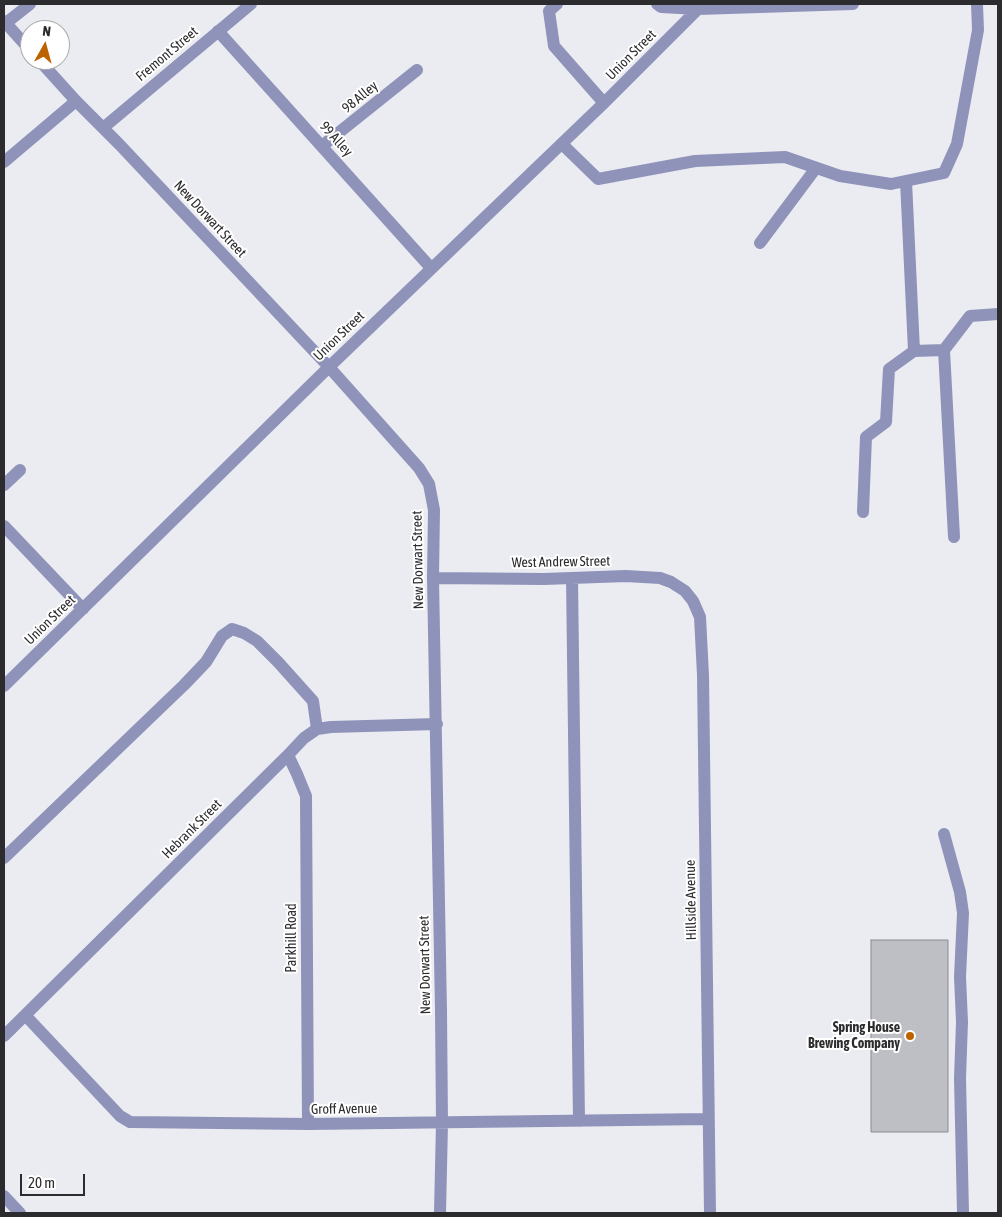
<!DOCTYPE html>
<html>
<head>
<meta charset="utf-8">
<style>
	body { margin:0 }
	#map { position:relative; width:1002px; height:1217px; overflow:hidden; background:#ebecf2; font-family:"Asap Condensed",sans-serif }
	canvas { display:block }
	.frame { position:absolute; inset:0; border:5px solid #2c2c2e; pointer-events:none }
	.north { position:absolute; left:20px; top:20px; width:50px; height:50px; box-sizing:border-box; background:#fff; border:1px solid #ababab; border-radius:50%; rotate:7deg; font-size:14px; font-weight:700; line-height:20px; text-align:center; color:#2c2c2e }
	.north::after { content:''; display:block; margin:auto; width:18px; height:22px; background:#bc6300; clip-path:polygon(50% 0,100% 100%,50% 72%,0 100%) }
	.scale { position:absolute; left:20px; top:1174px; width:65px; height:22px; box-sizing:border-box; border:2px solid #2c2c2e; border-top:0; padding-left:6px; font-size:15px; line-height:18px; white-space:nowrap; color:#2c2c2e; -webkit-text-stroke:4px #fff; paint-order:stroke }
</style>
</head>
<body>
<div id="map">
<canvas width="1002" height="1217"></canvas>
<div class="frame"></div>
<div class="north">N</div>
<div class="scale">20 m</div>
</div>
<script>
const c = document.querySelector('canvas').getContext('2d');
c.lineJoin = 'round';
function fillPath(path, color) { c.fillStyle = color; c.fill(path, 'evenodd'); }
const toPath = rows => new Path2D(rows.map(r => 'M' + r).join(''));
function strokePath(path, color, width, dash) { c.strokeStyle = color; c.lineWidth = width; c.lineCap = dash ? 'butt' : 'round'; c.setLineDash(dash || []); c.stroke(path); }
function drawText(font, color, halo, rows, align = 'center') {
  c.font = font + ' "Asap Condensed",sans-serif'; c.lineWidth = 4; c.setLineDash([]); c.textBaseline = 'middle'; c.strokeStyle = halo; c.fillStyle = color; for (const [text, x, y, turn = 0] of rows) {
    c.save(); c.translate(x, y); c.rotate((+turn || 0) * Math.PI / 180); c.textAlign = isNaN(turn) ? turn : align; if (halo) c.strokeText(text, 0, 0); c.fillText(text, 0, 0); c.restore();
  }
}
const building = toPath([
	[871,940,948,940,948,1132,871,1132,871,940]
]);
fillPath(building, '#bebfc4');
strokePath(building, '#8a8b90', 1);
strokePath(toPath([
	[557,4,549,11,554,46,604,103],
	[657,4,661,7,698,9,853,4],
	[4,21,30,50],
	[6,23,30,4],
	[218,31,431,268],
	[39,60,76,101,119,144,329,367,419,468,429,484,434,510,433,578,441,1011,442,1123,440,1213],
	[103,128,251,4],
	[562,144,598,179,695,161,785,157,840,176,891,184,944,173,957,144,978,30,977,4],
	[322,146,417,70],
	[4,162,76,101],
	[906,181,914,351,944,350,970,316,998,314],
	[760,243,816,168],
	[944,350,954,537],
	[4,485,20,470],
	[863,512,866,437,886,422,889,369,914,351],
	[4,526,83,609],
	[433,578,544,579,626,576,660,578,671,582,685,591,693,601,700,617,703,675,710,1213],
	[572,578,579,1121],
	[4,686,329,367,604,103,698,9],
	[288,755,297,774,306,796,308,1124],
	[944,834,960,892,963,913,960,977,962,1022,960,1078,963,1213],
	[4,858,184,685,206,662,222,636,232,629,244,633,257,641,278,662,313,701,317,729],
	[25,1015,120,1116,130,1122,308,1124,708,1119],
	[4,1036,288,755,304,738,317,729,331,727,437,724],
	[4,1196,20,1213]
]), '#8f93b9', 12);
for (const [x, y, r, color] of [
	[910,1036,5,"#bc6300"]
]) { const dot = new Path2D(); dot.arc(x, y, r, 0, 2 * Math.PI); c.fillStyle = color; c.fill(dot); strokePath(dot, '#fff', 2); }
drawText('14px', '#2c2c2e', '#fff', [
	["Fremont Street",167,54,-40],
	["Union Street",631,55,-45],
	["98 Alley",360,97,-39],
	["99 Alley",336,139,48],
	["New Dorwart Street",210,219,47],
	["Union Street",339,336,-44],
	["New Dorwart Street",418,560,-91],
	["West Andrew Street",561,562,-1],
	["Union Street",50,620,-44],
	["Hebrank Street",192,829,-45],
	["Hillside Avenue",691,900,-91],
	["Parkhill Road",292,938,-90],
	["New Dorwart Street",425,965,-91],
	["Groff Avenue",344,1109,-1]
]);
drawText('bold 14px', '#2c2c2e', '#fff', [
	["Spring House",900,1028],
	["Brewing Company",900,1044]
], 'right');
</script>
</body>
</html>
